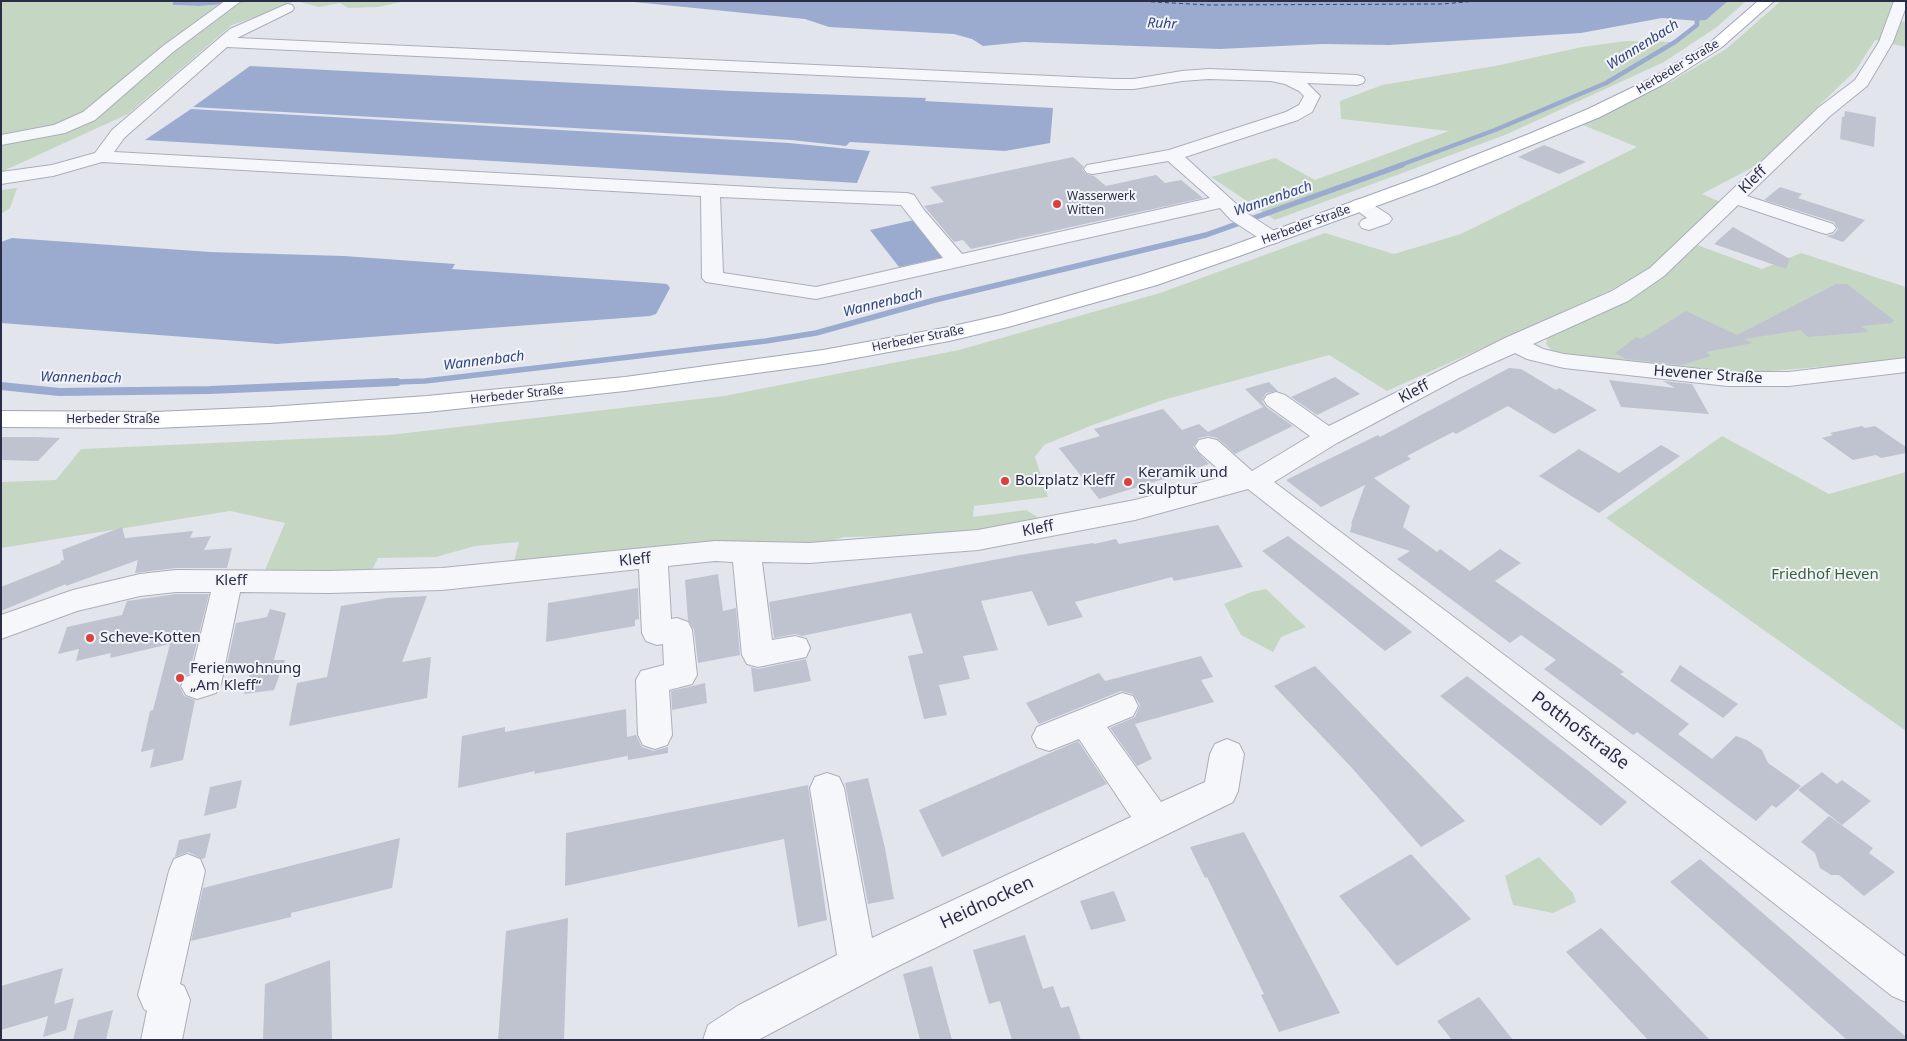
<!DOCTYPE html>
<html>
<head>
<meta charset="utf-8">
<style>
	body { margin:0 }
	#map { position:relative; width:1907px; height:1041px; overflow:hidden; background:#e3e5ec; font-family:"Noto Sans",sans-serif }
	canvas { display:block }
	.frame { position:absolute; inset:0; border:2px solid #292e46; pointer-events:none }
</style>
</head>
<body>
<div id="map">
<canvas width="1907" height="1041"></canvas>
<div class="frame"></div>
</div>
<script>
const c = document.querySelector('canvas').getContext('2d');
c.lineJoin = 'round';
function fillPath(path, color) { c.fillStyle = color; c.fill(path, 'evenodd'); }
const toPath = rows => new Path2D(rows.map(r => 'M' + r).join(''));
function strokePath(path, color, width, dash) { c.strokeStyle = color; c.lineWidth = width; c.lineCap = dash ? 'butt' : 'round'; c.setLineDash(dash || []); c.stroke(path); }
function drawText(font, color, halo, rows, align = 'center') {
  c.font = font + ' "Noto Sans",sans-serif'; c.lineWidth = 4; c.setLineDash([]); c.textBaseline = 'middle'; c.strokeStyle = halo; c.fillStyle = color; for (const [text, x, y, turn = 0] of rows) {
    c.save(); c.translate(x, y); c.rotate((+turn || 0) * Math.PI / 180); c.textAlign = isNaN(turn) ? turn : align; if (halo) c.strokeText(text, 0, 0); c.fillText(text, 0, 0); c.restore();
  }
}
fillPath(toPath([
	[1,1,173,1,173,5,200,6,260,1,294,1,278,9,232,25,128,114,1,172],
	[296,1,406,1,378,7,348,8,340,3,319,7],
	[1728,1,1746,1,1717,27,1664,62,1505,135,1275,220,1211,177,1275,158,1315,180,1449,131,1341,119,1340,101,1382,85,1495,66,1582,47,1626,41,1675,42,1697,25,1698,21,1706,20],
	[1781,1,1894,1,1888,19,1906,22,1906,47,1875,40,1856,70,1757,165,1702,194,1723,203,1647,270,1622,285,1387,391,1329,355,1163,400,1090,426,1044,445,1035,457,1048,497,974,506,973,517,1026,510,1044,521,980,535,844,537,817,545,513,565,519,542,475,546,436,557,378,558,371,572,264,572,285,523,230,511,1,548,1,482,56,480,81,449,389,435,724,396,959,350,1160,293,1325,233,1394,254,1461,234,1637,147,1583,125,1672,81,1726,49],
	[17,188,10,208,1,214,1,190],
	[1697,245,1762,269,1801,253,1906,287,1906,360,1746,373,1675,370,1567,356,1551,350,1546,344,1547,339,1557,333,1649,287],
	[1722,436,1829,494,1906,472,1906,731,1606,518],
	[1266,589,1306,627,1281,637,1273,652,1241,635,1224,604,1251,592],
	[1539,857,1573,893,1576,902,1553,913,1513,905,1505,876]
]), '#c5d7c3');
fillPath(toPath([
	[173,1,260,1,200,6,173,5],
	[624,1,1728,1,1706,20,1698,21,1662,18,1581,33,1389,45,1322,44,1220,49,1024,42,983,46,972,39,954,34,829,27,805,19],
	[250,66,732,91,926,98,925,101,1053,108,1050,143,1005,151,850,142,846,146,791,140,193,107],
	[191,109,789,143,870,151,857,183,145,140],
	[914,220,944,257,899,267,870,230],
	[12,238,210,252,344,256,455,264,452,269,656,283,667,284,670,288,656,314,650,316,277,344,1,323,1,242]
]), '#9babcf');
strokePath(toPath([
	[1398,166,1495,130,1606,83,1675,42,1697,25,1696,1]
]), '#9babcf', 4.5);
strokePath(toPath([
	[368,383,425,381,766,341,816,333,935,300,1206,235,1402,165]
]), '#9babcf', 5.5);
strokePath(toPath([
	[1,386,59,392,210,390,397,382]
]), '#9babcf', 8);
strokePath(toPath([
	[1137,1,1209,5,1442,4,1477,1]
]), '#2f457e', 1, [4, 3]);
fillPath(toPath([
	[1845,111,1876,117,1874,147,1840,139,1842,117,1844,117],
	[1544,145,1586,162,1559,174,1518,157],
	[1073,157,1084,167,1082,169,1086,174,1094,176,1106,186,1156,175,1165,183,1181,180,1203,198,971,249,963,240,954,242,924,206,944,202,930,187],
	[1780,187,1802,194,1798,198,1865,220,1843,242,1826,236,1834,234,1838,229,1834,222,1764,200],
	[1733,227,1790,259,1786,269,1714,244],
	[1836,284,1847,284,1895,321,1891,322,1893,323,1861,326,1869,332,1808,337,1801,330,1745,339,1753,343,1706,352,1711,356,1682,365,1626,359,1615,353,1636,337,1641,339,1686,311,1737,335],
	[1509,368,1521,369,1556,390,1559,388,1597,410,1554,434,1508,406,1456,434,1453,432,1407,456,1411,459,1374,478,1410,506,1403,527,1437,552,1440,549,1470,571,1500,549,1521,563,1495,581,1624,672,1620,674,1689,724,1678,734,1712,759,1736,736,1747,740,1762,750,1768,763,1801,786,1776,808,1772,805,1756,821,1637,732,1633,735,1544,669,1556,660,1521,635,1510,643,1397,559,1410,551,1350,532,1352,524,1351,524,1365,485,1321,507,1286,480,1378,435,1380,437],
	[1335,377,1360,394,1317,415,1291,397],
	[1609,380,1675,388,1663,381,1692,384,1709,414,1621,407],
	[1269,382,1278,391,1266,393,1262,401,1266,407,1293,426,1235,454,1217,438,1208,436,1199,438,1193,447,1209,464,1167,478,1099,499,1059,448,1100,436,1094,429,1163,409,1182,430,1199,424,1208,432,1263,407,1245,389],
	[1862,426,1865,428,1875,426,1906,447,1906,453,1881,458,1876,455,1853,460,1822,438,1833,435,1830,433],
	[1,437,35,437,60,438,38,461,1,460],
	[1661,445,1680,456,1599,513,1539,476,1579,449,1619,473],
	[1218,525,1243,567,1174,581,1172,577,1075,602,1083,617,1048,626,1032,591,981,601,998,650,963,656,970,679,939,685,947,715,924,719,908,656,923,653,911,613,802,636,795,634,774,638,769,602,1020,555,1093,543,1094,544,1116,539,1119,544],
	[122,527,125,538,193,531,190,538,211,536,204,550,232,548,227,568,176,568,135,573,138,560,66,586,66,584,1,611,1,587,61,563,60,561,64,560,62,550],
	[1288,536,1348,582,1412,632,1385,651,1262,551],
	[718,574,723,611,736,608,740,655,698,663,694,630,688,620,685,580],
	[638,588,639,619,635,620,635,626,546,642,548,603],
	[176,594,209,594,189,674,184,676,179,685,184,696,195,700,183,760,150,768,154,749,141,752,150,711,153,710,170,644,110,658,111,653,76,661,79,649,58,654,67,627,122,615,127,601],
	[427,596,402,662,431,657,427,698,289,726,297,683,327,677,341,606,387,598],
	[270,609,286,613,274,660,285,660,274,690,244,694,253,664,226,669,236,623,267,617],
	[1201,656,1213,677,1201,680,1214,702,1135,724,1152,759,1137,766,1110,728,1135,717,1140,705,1133,694,1121,691,1039,724,1026,703,1099,673,1105,681],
	[806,659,811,681,754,692,751,667,758,669],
	[1680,665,1738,704,1723,718,1670,681],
	[1315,666,1401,755,1465,821,1421,847,1352,768,1274,686],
	[1467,676,1585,768,1627,802,1601,826,1440,696],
	[705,683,707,703,672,710,671,691],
	[626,709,627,737,636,735,642,747,654,751,668,747,668,753,628,760,627,752,627,756,534,774,535,771,458,788,462,736,505,727,505,732],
	[1078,741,1107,784,942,857,919,810],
	[1822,772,1837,784,1842,780,1871,801,1842,825,1798,790],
	[868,778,885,848,894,899,868,904,845,783],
	[242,780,236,808,204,816,210,787],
	[808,785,827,920,798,927,784,839,565,886,566,833],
	[1829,816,1873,848,1869,853,1895,872,1864,896,1839,875,1831,875,1820,868,1815,853,1801,842],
	[1244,832,1291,921,1340,1013,1279,1032,1261,995,1264,994,1207,877,1205,878,1190,847],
	[211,833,205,858,202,859,188,852,175,857,179,840],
	[400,838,392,888,291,913,291,917,191,941,203,888],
	[1411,854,1471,919,1397,966,1339,896],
	[1700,859,1906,1037,1906,1040,1847,1040,1670,882],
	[1114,891,1126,921,1091,930,1080,901],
	[568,918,564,1040,498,1040,506,931],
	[1601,928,1648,976,1710,1040,1648,1040,1566,952],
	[1025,935,1043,989,1053,986,1061,1008,1069,1006,1081,1040,1012,1040,1000,1001,989,1004,973,950],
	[330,960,332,1040,263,1040,265,984],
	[932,966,952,1040,920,1040,903,974],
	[63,968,54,1004,74,998,66,1030,43,1037,48,1016,1,1030,1,986],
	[1479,997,1513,1040,1452,1040,1437,1021],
	[113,1010,106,1040,73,1040,78,1020]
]), '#bfc3cf');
const minor = toPath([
	[225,1,241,1,173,52,95,120,65,133,1,145,1,135,54,125,83,112,163,46,225,1],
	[1894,1,1906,1,1906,7,1893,42,1867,86,1830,116,1747,196,1833,224,1836,228,1833,232,1826,234,1819,232,1738,205,1664,276,1628,301,1533,344,1543,349,1564,354,1728,372,1789,372,1906,358,1906,372,1789,386,1728,386,1564,368,1527,359,1515,353,1459,378,1337,443,1274,482,1906,957,1906,1002,1892,996,1248,489,1135,520,978,550,809,563,762,562,772,640,795,636,806,639,810,648,806,657,758,667,747,664,742,655,733,562,715,561,668,566,671,619,677,618,688,622,692,630,697,675,692,684,669,690,672,735,667,745,655,749,643,745,638,735,636,680,641,671,664,665,663,644,657,645,646,641,642,633,639,569,442,590,328,593,240,592,221,684,216,693,197,699,186,695,181,686,186,677,191,675,211,592,176,592,140,596,77,611,1,639,1,615,73,590,140,574,176,570,328,571,442,568,715,541,809,543,978,530,1135,500,1226,476,1199,452,1195,446,1199,440,1208,438,1217,440,1252,471,1310,436,1267,405,1264,400,1267,395,1276,392,1285,395,1329,426,1505,338,1612,291,1650,268,1818,108,1855,80,1879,42,1894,1],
	[287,4,292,5,294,8,292,11,237,38,1115,79,1134,79,1182,71,1209,69,1357,75,1363,77,1365,80,1363,83,1357,85,1307,83,1320,96,1312,112,1298,120,1185,157,1245,212,1279,234,1282,238,1279,242,1272,244,1265,242,1231,220,1220,208,816,299,706,282,702,278,701,196,102,162,53,176,1,184,1,172,52,165,95,153,112,130,230,29,287,4],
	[227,47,1115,89,1134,89,1182,81,1209,79,1271,81,1285,84,1299,91,1304,96,1299,105,1286,112,1169,150,1093,164,1087,165,1084,169,1087,173,1093,174,1168,161,1210,198,962,254,924,210,914,195,907,193,788,189,114,152,124,138,227,47],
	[720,197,901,205,943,258,816,287,723,273,720,197],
	[1360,199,1367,201,1389,215,1392,219,1389,223,1369,230,1362,228,1359,224,1362,220,1367,218,1350,205,1353,201,1360,199],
	[1122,693,1133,696,1138,706,1133,716,1107,727,1161,802,1205,782,1210,754,1215,744,1227,739,1239,744,1244,754,1238,791,1233,802,888,971,758,1040,703,1040,708,1025,739,1005,837,955,810,788,815,777,827,773,839,777,844,788,872,938,1131,817,1079,739,1049,751,1037,747,1032,737,1037,727,1122,693],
	[187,854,200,859,205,871,180,984,184,986,190,1000,182,1040,141,1040,147,1011,144,1009,138,995,169,871,174,859,187,854]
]);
const major = toPath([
	[1758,1,1774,1,1722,47,1664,84,1600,117,1434,185,1242,255,1157,285,1008,327,949,341,823,364,625,391,427,412,269,423,155,428,1,427,1,411,155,412,269,407,427,396,625,377,823,350,949,327,1002,315,1141,275,1228,247,1420,177,1529,134,1588,109,1652,78,1712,41,1758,1]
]);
strokePath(minor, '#abaeba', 2);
strokePath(major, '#a1a6b9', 2);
fillPath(minor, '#f6f7fa');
fillPath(major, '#fff');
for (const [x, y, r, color] of [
	[1057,204,5,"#da413e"],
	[1005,481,5,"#da413e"],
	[1128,482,5,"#da413e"],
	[90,638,5,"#da413e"],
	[180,678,5,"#da413e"]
]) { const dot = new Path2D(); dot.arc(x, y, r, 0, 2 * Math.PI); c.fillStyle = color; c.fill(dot); strokePath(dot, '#f3f4f9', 2); }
drawText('12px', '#292e46', '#f3f4f9', [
	["Herbeder Straße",1678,67,-31],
	["Herbeder Straße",1306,225,-20],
	["Herbeder Straße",918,339,-11],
	["Herbeder Straße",517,395,-6],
	["Herbeder Straße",113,420]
]);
drawText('12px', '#292e46', '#f3f4f9', [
	["Wasserwerk",1067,197],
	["Witten",1067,211]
], 'left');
drawText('italic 14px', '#2f457e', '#f3f4f9', [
	["Ruhr",1162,24,3],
	["Wannenbach",1643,45,-32],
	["Wannenbach",1273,199,-19],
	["Wannenbach",883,303,-14],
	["Wannenbach",484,361,-7],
	["Wannenbach",81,378,1]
]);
drawText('15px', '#292e46', '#f3f4f9', [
	["Kleff",1753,180,-44],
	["Hevener Straße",1708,375,4],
	["Kleff",1414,392,-28],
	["Kleff",1038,529,-11],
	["Kleff",635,560,-6],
	["Kleff",231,581]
]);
drawText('15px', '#292e46', '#f3f4f9', [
	["Keramik und",1138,473],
	["Skulptur",1138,490],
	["Bolzplatz Kleff",1015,481],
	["Scheve-Kotten",100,638],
	["Ferienwohnung",190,669],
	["„Am Kleff“",190,686]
], 'left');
drawText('15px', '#366335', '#f3f4f9', [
	["Friedhof Heven",1825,575]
]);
drawText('18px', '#292e46', '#f3f4f9', [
	["Potthofstraße",1580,731,37],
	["Heidnocken",987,903,-25]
]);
</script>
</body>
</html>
